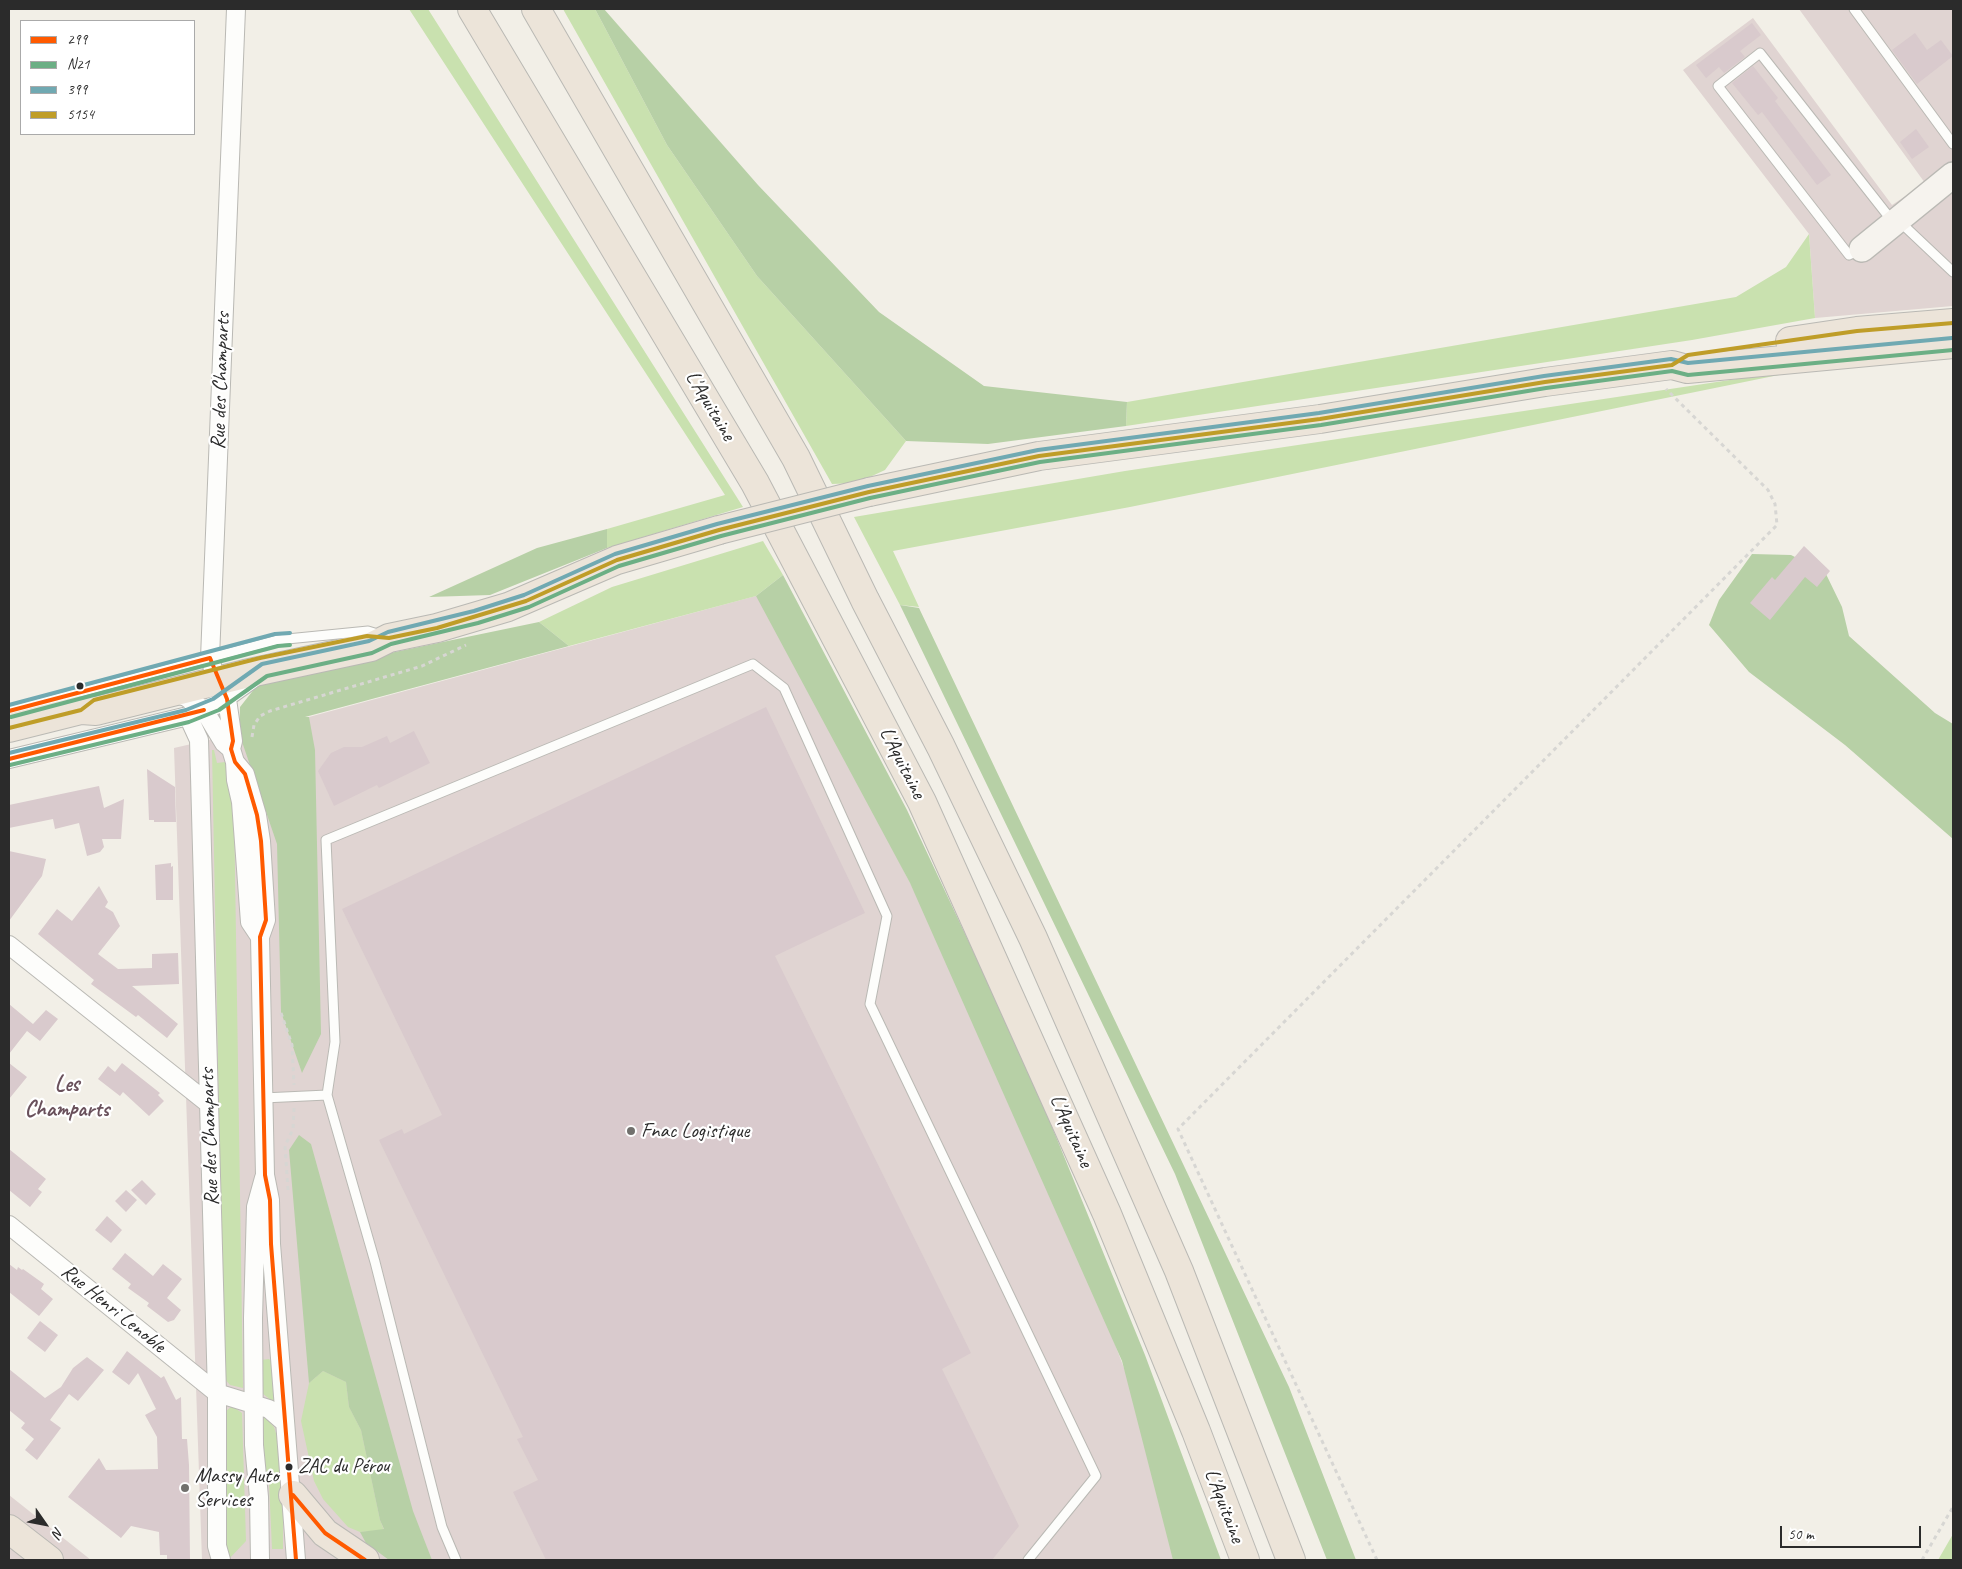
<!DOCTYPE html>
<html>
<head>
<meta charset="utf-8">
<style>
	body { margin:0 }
	#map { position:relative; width:1962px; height:1569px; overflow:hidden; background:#f2efe7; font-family:Caveat,sans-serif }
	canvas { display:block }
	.frame { position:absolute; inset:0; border:10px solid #2b2b2b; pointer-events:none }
	.legend { position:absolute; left:20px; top:20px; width:175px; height:115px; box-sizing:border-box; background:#fff; border:1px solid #aaa; margin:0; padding:6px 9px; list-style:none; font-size:15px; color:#2b2b2b }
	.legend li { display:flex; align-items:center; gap:10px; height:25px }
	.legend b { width:25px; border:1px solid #aaa }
	.north { position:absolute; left:20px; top:1499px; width:50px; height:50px; -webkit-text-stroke:4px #fff; paint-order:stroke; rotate:123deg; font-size:14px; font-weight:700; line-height:20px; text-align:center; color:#2b2b2b }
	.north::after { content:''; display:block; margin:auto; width:18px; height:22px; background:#2b2b2b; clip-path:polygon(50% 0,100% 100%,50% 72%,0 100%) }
	.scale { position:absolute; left:1780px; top:1526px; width:141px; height:22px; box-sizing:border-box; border:2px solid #2b2b2b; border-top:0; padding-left:6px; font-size:15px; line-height:18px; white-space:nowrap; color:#2b2b2b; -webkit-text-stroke:4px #fff; paint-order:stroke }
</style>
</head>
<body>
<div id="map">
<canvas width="1962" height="1569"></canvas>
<div class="frame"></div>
<ul class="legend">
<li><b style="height:6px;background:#ff5a00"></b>299</li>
<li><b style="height:6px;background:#6caf85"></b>N21</li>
<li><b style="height:6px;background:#70a9b2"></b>399</li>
<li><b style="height:6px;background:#bf9d28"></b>5154</li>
</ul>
<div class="north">N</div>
<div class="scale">50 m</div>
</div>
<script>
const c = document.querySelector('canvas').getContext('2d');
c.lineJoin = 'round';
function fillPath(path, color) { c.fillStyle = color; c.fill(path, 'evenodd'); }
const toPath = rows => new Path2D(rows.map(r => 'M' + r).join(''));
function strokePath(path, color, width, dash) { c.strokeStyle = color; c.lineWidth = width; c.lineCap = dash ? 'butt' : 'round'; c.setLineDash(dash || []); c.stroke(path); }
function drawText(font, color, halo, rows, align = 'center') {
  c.font = font + ' Caveat,sans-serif'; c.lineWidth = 4.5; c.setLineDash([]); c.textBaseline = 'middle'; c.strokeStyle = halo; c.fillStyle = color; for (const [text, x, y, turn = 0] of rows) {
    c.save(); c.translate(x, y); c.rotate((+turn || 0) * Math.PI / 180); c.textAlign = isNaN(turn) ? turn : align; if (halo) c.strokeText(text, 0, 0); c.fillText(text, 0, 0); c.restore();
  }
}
fillPath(toPath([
	[1799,9,1953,9,1953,306,1815,318,1809,234,1683,70,1753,18,1892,205,1925,183],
	[774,591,802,672,1029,1115,1196,1560,202,1560,174,748,309,717],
	[9,1495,91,1560,9,1560]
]), '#e0d4d2');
fillPath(toPath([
	[409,9,428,9,743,507,607,548,607,529,725,495],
	[563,9,595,9,667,145,757,276,906,441,885,470,857,483,832,484],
	[1809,234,1815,318,1692,340,1126,426,1127,402,1736,297,1786,267],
	[1823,366,1130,507,893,551,919,607,900,605,854,517,1125,471],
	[763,541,783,575,756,596,569,646,539,622,612,587],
	[212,750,214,750,217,763,225,762,234,806,243,1388,230,1385,224,1378],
	[269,1359,275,1365,278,1406,262,1393,261,1360],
	[323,1371,346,1382,349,1407,361,1430,380,1520,384,1530,360,1532,348,1527,323,1499,314,1481,301,1421,309,1383],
	[232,1406,242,1413,246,1541,228,1560,223,1552,225,1412],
	[264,1416,274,1427,280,1446,283,1475,283,1549,272,1549,269,1483,260,1453],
	[1953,1534,1953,1560,1938,1560]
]), '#c9e1af');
fillPath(toPath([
	[595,9,604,9,758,185,879,312,984,386,1127,402,1126,426,988,444,906,441,757,276,667,145],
	[607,529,607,548,490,595,429,597,537,548],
	[1752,554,1791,555,1825,572,1842,607,1849,636,1935,713,1953,724,1953,839,1845,745,1749,672,1709,625,1719,600],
	[783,575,907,810,1028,1068,1145,1355,1221,1560,1173,1560,1122,1361,910,883,756,596],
	[900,605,919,608,1289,1387,1356,1560,1327,1560,1175,1174],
	[539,622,569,646,305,717,309,717,315,750,321,1034,302,1073,281,1012,277,844,239,733,240,707,255,688,284,675],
	[299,1135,311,1144,413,1511,432,1560,389,1560,366,1543,360,1532,384,1529,380,1520,361,1430,349,1407,346,1382,323,1371,309,1383,289,1150]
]), '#b7d0a6');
fillPath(toPath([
	[1752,23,1761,35,1740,51,1745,57,1724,73,1719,67,1706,78,1696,65],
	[1915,33,1927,50,1941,40,1953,56,1917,84,1892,50],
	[1753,66,1778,98,1775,101,1831,175,1817,185,1762,112,1758,115,1732,83],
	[1916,129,1929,147,1912,159,1900,142],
	[1804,546,1830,571,1817,587,1805,577,1770,620,1750,603,1772,577,1775,580],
	[766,707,865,913,775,956,971,1353,942,1369,1019,1526,992,1560,546,1560,513,1492,538,1480,517,1439,523,1437,379,1140,402,1129,404,1134,442,1115,342,909],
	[414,731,430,763,379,788,377,785,334,806,318,771,331,753,344,747,362,747,387,736,390,743],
	[147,769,175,787,176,822,154,822,154,820,149,820],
	[99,786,104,808,124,799,121,839,102,839,104,847,100,852,87,856,79,823,55,829,53,819,9,828,9,805],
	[9,851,46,859,42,876,9,921],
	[171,863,171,867,173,866,173,900,156,900,155,865],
	[99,886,108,902,105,907,113,912,120,926,98,954,118,969,152,968,152,954,178,953,179,984,132,986,178,1024,167,1038,138,1015,136,1017,91,984,94,980,38,934,57,909,72,921],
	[9,1004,33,1024,46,1010,58,1019,40,1041,27,1031,9,1054],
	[9,1063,27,1077,9,1099],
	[122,1063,160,1093,158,1095,164,1101,149,1116,123,1092,120,1096,98,1079,108,1066,115,1072],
	[9,1149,46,1179,38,1189,42,1192,30,1207,9,1190],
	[142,1180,156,1194,146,1205,131,1190],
	[126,1190,137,1200,126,1212,115,1201],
	[107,1216,122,1230,111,1243,95,1230],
	[125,1253,153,1276,163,1264,182,1279,167,1298,181,1310,174,1320,168,1322,147,1306,149,1303,128,1288,131,1284,112,1269],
	[9,1264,17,1270,18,1267,22,1270,23,1269,44,1284,41,1289,53,1299,39,1316,9,1292],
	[40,1321,58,1335,45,1352,27,1338],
	[127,1351,161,1378,164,1376,176,1400,181,1397,182,1439,187,1439,189,1465,190,1560,167,1560,167,1555,160,1555,159,1532,131,1526,121,1538,68,1497,99,1458,106,1470,158,1469,157,1437,145,1415,156,1409,138,1373,129,1385,112,1372],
	[87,1357,104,1370,78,1401,69,1394,50,1420,61,1428,37,1460,25,1450,34,1439,21,1428,25,1423,9,1410,9,1369,45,1398,61,1387,73,1368]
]), '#d9cacd');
const lane = toPath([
	[1854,9,1953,144],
	[1899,221,1953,272],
	[1861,249,1849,255,1718,86,1760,53,1893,222],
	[9,711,277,640,368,631,381,635],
	[263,1098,327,1095],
	[456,1560,442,1527,375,1262,327,1095,335,1042,326,840,753,664,784,688,887,916,870,1004,1096,1476,1028,1560]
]);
const street = toPath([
	[172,692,186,697,204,710,224,743,231,749,235,762,236,780,241,802,250,922,260,937],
	[188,716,199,740,217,1393,217,1546,221,1560],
	[231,749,233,741,227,699,213,669,210,658,236,9],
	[9,759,188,716,216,705,258,675],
	[235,762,245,774,257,815,261,841,266,920,260,937,265,1175,270,1200,271,1244,296,1560],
	[9,945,209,1104],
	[9,1225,217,1393,269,1409,284,1422],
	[260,1560,259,1497,254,1445,253,1318,256,1207,264,1178]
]);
const secondary = toPath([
	[1862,249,1953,175]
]);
const primary = toPath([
	[1790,341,1857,331,1953,323],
	[869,492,1039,456,1320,419,1545,382,1672,365,1687,369,1953,344],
	[9,728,81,710,96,711,245,674,371,647,389,638,437,628,508,607,617,560,719,530],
	[293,1495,325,1533,365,1560],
	[9,1529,49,1560]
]);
const highway = toPath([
	[472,9,755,483,922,802,1107,1214,1196,1431,1245,1560],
	[536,9,796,458,865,600,941,747,1033,938,1179,1271,1291,1560]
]);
strokePath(lane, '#bab9b4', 11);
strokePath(street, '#bab9b4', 20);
strokePath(secondary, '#bab9b4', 28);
strokePath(primary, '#bab9b4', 30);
strokePath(highway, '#bab9b4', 30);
strokePath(toPath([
	[252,737,254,725,260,716,270,711,422,666,466,645],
	[281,1013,292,1045,294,1085],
	[288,1190,285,1146,293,1129,294,1108],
	[1377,1560,1178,1129,1777,525,1775,504,1768,490,1666,389],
	[1922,1560,1953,1507]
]), '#d7d6d3', 3, [4, 4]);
strokePath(lane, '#fdfdfb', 9);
strokePath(street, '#fdfdfb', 18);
strokePath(secondary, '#f6f3ee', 25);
strokePath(primary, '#ece4d9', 28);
strokePath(highway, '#ece4d9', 28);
const primaryBridge = toPath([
	[719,530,869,492]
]);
strokePath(primaryBridge, '#bab9b4', 30, []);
strokePath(primaryBridge, '#ece4d9', 28);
strokePath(toPath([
	[210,658,227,699,233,741,231,749,235,762,245,774,257,815,261,841,266,920,260,937,265,1175,270,1200,271,1244,296,1560],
	[9,711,210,658],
	[9,759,204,710],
	[293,1495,325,1533,365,1560]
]), '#ff5a00', 4);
strokePath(toPath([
	[11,717,278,646,290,645],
	[10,765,189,722,219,710,267,676,372,653,391,644,478,623,529,607,619,566,721,536,870,498,1040,462,1321,425,1546,388,1672,371,1688,375,1953,350]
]), '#6caf85', 4);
strokePath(toPath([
	[9,705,275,634,290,633],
	[9,753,186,710,213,699,262,664,369,641,388,632,474,611,524,595,615,554,717,524,868,486,1038,450,1319,413,1544,376,1671,359,1688,363,1952,338]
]), '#70a9b2', 4);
strokePath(toPath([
	[9,728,81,710,94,700,260,658,367,636,389,638,437,628,526,601,617,560,719,530,869,492,1039,456,1320,419,1545,382,1672,365,1688,355,1857,331,1953,323]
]), '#bf9d28', 4);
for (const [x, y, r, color] of [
	[80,686,4.5,"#2b2b2b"],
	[631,1131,5,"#71706d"],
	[289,1467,4.5,"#2b2b2b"],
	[185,1488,5,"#71706d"]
]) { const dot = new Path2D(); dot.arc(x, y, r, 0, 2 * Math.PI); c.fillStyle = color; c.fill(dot); strokePath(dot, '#fff', 2); }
drawText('20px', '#2b2b2b', '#fff', [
	["ZAC du Pérou",298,1467]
], 'left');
drawText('21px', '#2b2b2b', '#fff', [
	["Rue des Champarts",221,381,-88],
	["L'Aquitaine",710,406,59],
	["L'Aquitaine",902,763,63],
	["L'Aquitaine",1071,1131,66],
	["Rue des Champarts",210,1137,-92],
	["Rue Henri Lenoble",113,1309,39],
	["L'Aquitaine",1224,1506,69]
]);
drawText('21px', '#2b2b2b', '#fff', [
	["Fnac Logistique",641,1131],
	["Massy Auto",195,1476],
	["Services",195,1500]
], 'left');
drawText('bold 22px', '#69505b', '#fff', [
	["Les",67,1085],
	["Champarts",67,1110]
]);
</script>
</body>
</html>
